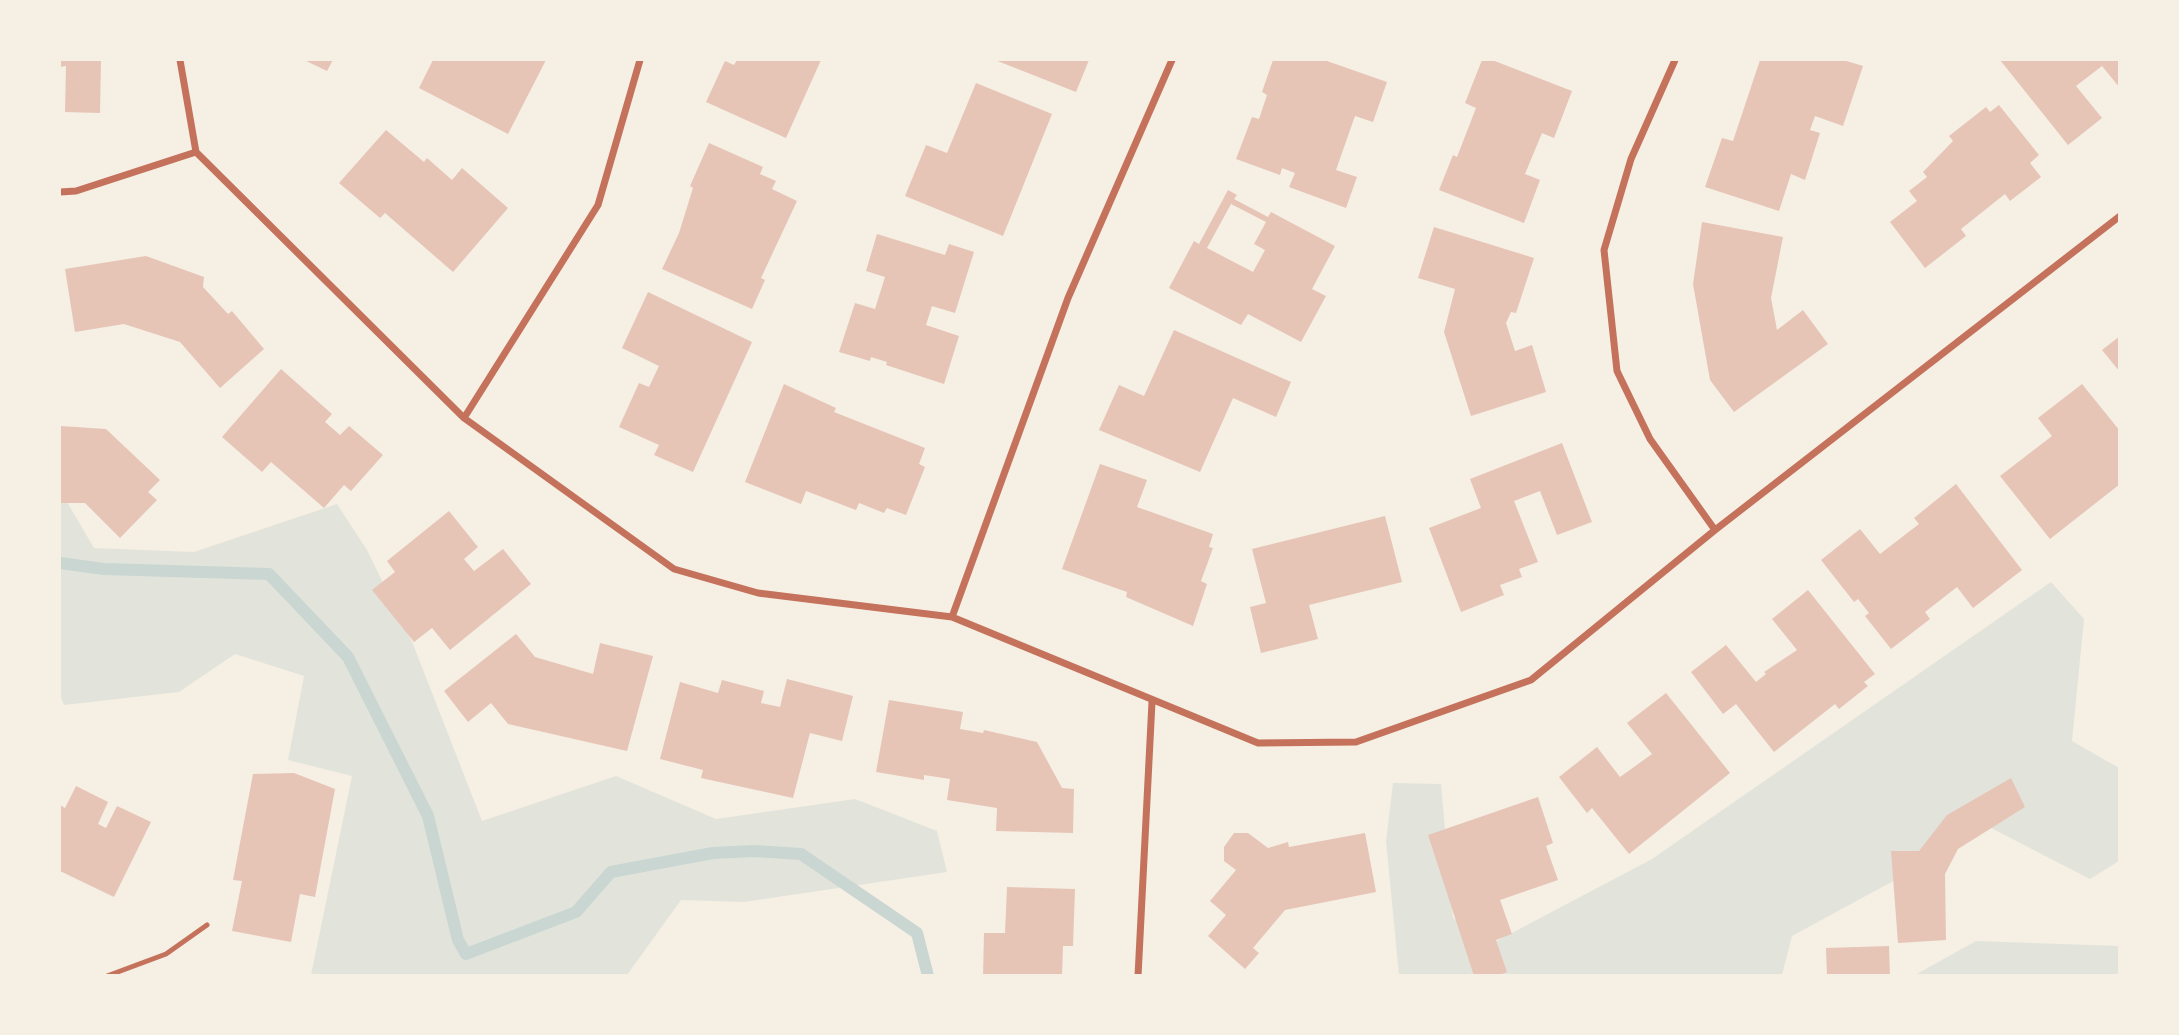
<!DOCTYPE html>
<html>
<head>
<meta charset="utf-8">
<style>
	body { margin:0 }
	#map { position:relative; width:2179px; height:1035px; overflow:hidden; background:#f6efe4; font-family:"DejaVu Sans",sans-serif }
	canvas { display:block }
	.frame { position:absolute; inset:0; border:61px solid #f6efe4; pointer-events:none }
</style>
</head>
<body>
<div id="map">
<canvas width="2179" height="1035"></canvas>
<div class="frame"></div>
</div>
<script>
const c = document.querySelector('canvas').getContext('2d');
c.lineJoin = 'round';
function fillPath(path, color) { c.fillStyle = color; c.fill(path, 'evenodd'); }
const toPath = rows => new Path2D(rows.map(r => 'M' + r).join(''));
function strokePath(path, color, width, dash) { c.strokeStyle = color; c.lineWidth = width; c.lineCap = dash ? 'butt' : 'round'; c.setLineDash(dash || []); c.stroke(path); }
fillPath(toPath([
	[60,490,94,548,194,552,337,504,367,550,413,644,482,821,616,776,716,819,855,799,937,831,947,872,744,902,681,900,627,975,311,975,352,776,288,760,304,676,235,654,179,692,64,705,60,695],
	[2051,582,2084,619,2072,741,2119,768,2119,861,2090,879,1991,828,1792,936,1782,975,1399,975,1386,841,1393,783,1441,784,1453,918,1491,944,1652,859],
	[1976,941,2119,946,2119,975,1915,975]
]), '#e2e4dc');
strokePath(toPath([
	[60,563,104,569,269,574,348,657,428,816,458,940,466,954,576,912,611,872,713,853,754,851,801,854,917,933,928,976]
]), '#c9d6d2', 12);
fillPath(toPath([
	[60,60,101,60,100,113,65,112,66,66,60,67],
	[304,60,333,60,327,71],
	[433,60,546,60,508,134,419,88],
	[737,60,821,60,786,138,706,102,725,61,734,65],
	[995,60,1089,60,1076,92],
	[1273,60,1324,60,1387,82,1373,122,1355,116,1336,170,1357,177,1346,208,1289,187,1295,173,1282,168,1280,175,1236,159,1252,117,1259,119,1267,95,1262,92],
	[1482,60,1492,60,1572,91,1554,138,1542,133,1525,174,1540,180,1524,223,1439,190,1453,155,1457,157,1476,108,1465,103],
	[1760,60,1843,60,1863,66,1843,126,1815,116,1810,130,1820,133,1805,180,1791,174,1779,211,1705,187,1722,138,1733,141],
	[2000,60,2120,60,2120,88,2102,66,2076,86,2102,118,2068,145],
	[976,83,1052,114,1003,236,905,196,926,145,947,153],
	[1999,105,2039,155,2030,163,2041,177,2010,201,2005,194,1961,229,1966,236,1925,268,1890,222,1917,201,1909,191,1927,177,1923,172,1953,141,1949,136,1986,107,1990,112],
	[386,130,424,162,427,158,452,180,462,168,508,208,453,272,385,213,380,218,339,183],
	[709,143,763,167,760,174,776,181,772,189,797,201,761,278,765,280,752,309,662,269,679,233,693,188,690,186],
	[1228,190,1237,195,1234,199,1268,217,1271,212,1335,246,1312,289,1326,296,1301,342,1248,314,1241,325,1169,288,1194,241,1199,244],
	[1231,204,1266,222,1254,244,1265,250,1253,272,1207,248],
	[1702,222,1783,237,1771,298,1777,330,1803,310,1828,344,1734,412,1710,380,1693,284],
	[1434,227,1534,258,1516,313,1511,312,1506,323,1515,351,1532,345,1546,392,1471,416,1444,332,1455,289,1418,278],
	[877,234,945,255,949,244,974,252,955,313,932,306,926,325,959,336,944,384,886,365,887,362,871,357,870,361,839,352,855,303,875,309,885,277,866,271],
	[146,256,204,277,203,287,228,314,232,311,264,349,220,388,180,342,124,324,75,332,65,269],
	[648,292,752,342,693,472,654,455,659,445,619,427,639,383,649,387,659,366,622,348],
	[1174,330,1291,382,1276,417,1233,398,1200,472,1099,430,1119,385,1144,396],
	[2120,336,2120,372,2102,350],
	[281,369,332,414,325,422,340,435,349,426,383,455,351,491,344,485,324,508,271,462,262,472,222,437],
	[784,384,836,408,834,412,925,448,919,464,925,467,906,515,887,508,884,513,859,503,856,510,806,491,801,504,745,482],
	[2082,384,2120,431,2120,484,2050,539,2000,476,2052,436,2038,418],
	[60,426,106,429,160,480,148,492,157,500,120,538,85,503,60,503],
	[1562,443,1592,522,1557,535,1540,491,1514,501,1538,562,1519,569,1522,577,1500,585,1504,595,1461,612,1429,528,1481,508,1470,479],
	[1100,464,1147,480,1137,507,1213,534,1209,547,1213,548,1201,581,1207,584,1193,626,1126,597,1127,592,1062,569],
	[1956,484,2022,570,1973,608,1957,587,1925,612,1930,619,1891,649,1865,616,1869,613,1858,599,1854,602,1821,560,1860,529,1880,554,1919,524,1914,518],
	[449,511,478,547,464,559,474,571,503,549,531,584,450,650,432,628,414,642,372,590,395,572,387,561],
	[1385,516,1402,582,1309,605,1318,639,1261,653,1250,607,1266,603,1252,549],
	[1808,590,1875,674,1864,682,1868,686,1839,709,1835,704,1774,752,1736,704,1723,714,1691,672,1726,645,1756,682,1766,674,1764,672,1797,650,1772,619],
	[516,634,535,657,593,674,600,643,653,656,627,751,508,724,491,703,468,722,444,691],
	[787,679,853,696,842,741,810,733,793,798,701,778,703,770,660,759,680,682,718,693,722,680,764,691,761,703,780,707],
	[1666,693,1730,773,1629,854,1592,808,1587,813,1559,777,1597,747,1620,777,1652,754,1627,723],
	[889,700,963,712,960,729,983,733,984,730,1037,742,1062,788,1074,789,1073,833,996,831,997,808,947,800,950,779,924,775,924,780,876,772],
	[294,773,335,789,315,897,300,894,291,942,232,931,242,881,233,880,253,774],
	[2011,778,2025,807,1958,849,1945,874,1946,940,1898,943,1891,851,1919,851,1947,815],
	[76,786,108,802,98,824,106,828,117,806,151,822,114,897,60,871,60,805,65,808],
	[1538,797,1553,843,1546,846,1558,880,1500,900,1512,934,1496,940,1507,972,1497,976,1474,976,1428,835],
	[1234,833,1248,833,1268,848,1288,842,1289,847,1365,833,1376,892,1285,910,1253,948,1259,953,1245,969,1208,936,1226,915,1210,901,1236,870,1224,861,1224,847],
	[1007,887,1075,889,1073,946,1063,946,1062,976,983,976,984,933,1005,933],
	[1889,946,1890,976,1827,976,1826,948]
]), '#e6c5b7');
strokePath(toPath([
	[107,976,166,954,207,925]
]), '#c5725c', 5);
strokePath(toPath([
	[180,60,196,152,464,418,674,569,758,593,952,617,1258,743,1356,742,1531,680,1715,530,2120,216],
	[1675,60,1631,159,1604,250,1617,371,1650,439,1715,530],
	[60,192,76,191,196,152],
	[464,418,598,205,640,60],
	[952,617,1068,298,1172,60],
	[1138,976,1152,702]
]), '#c5725c', 7);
</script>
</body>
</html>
